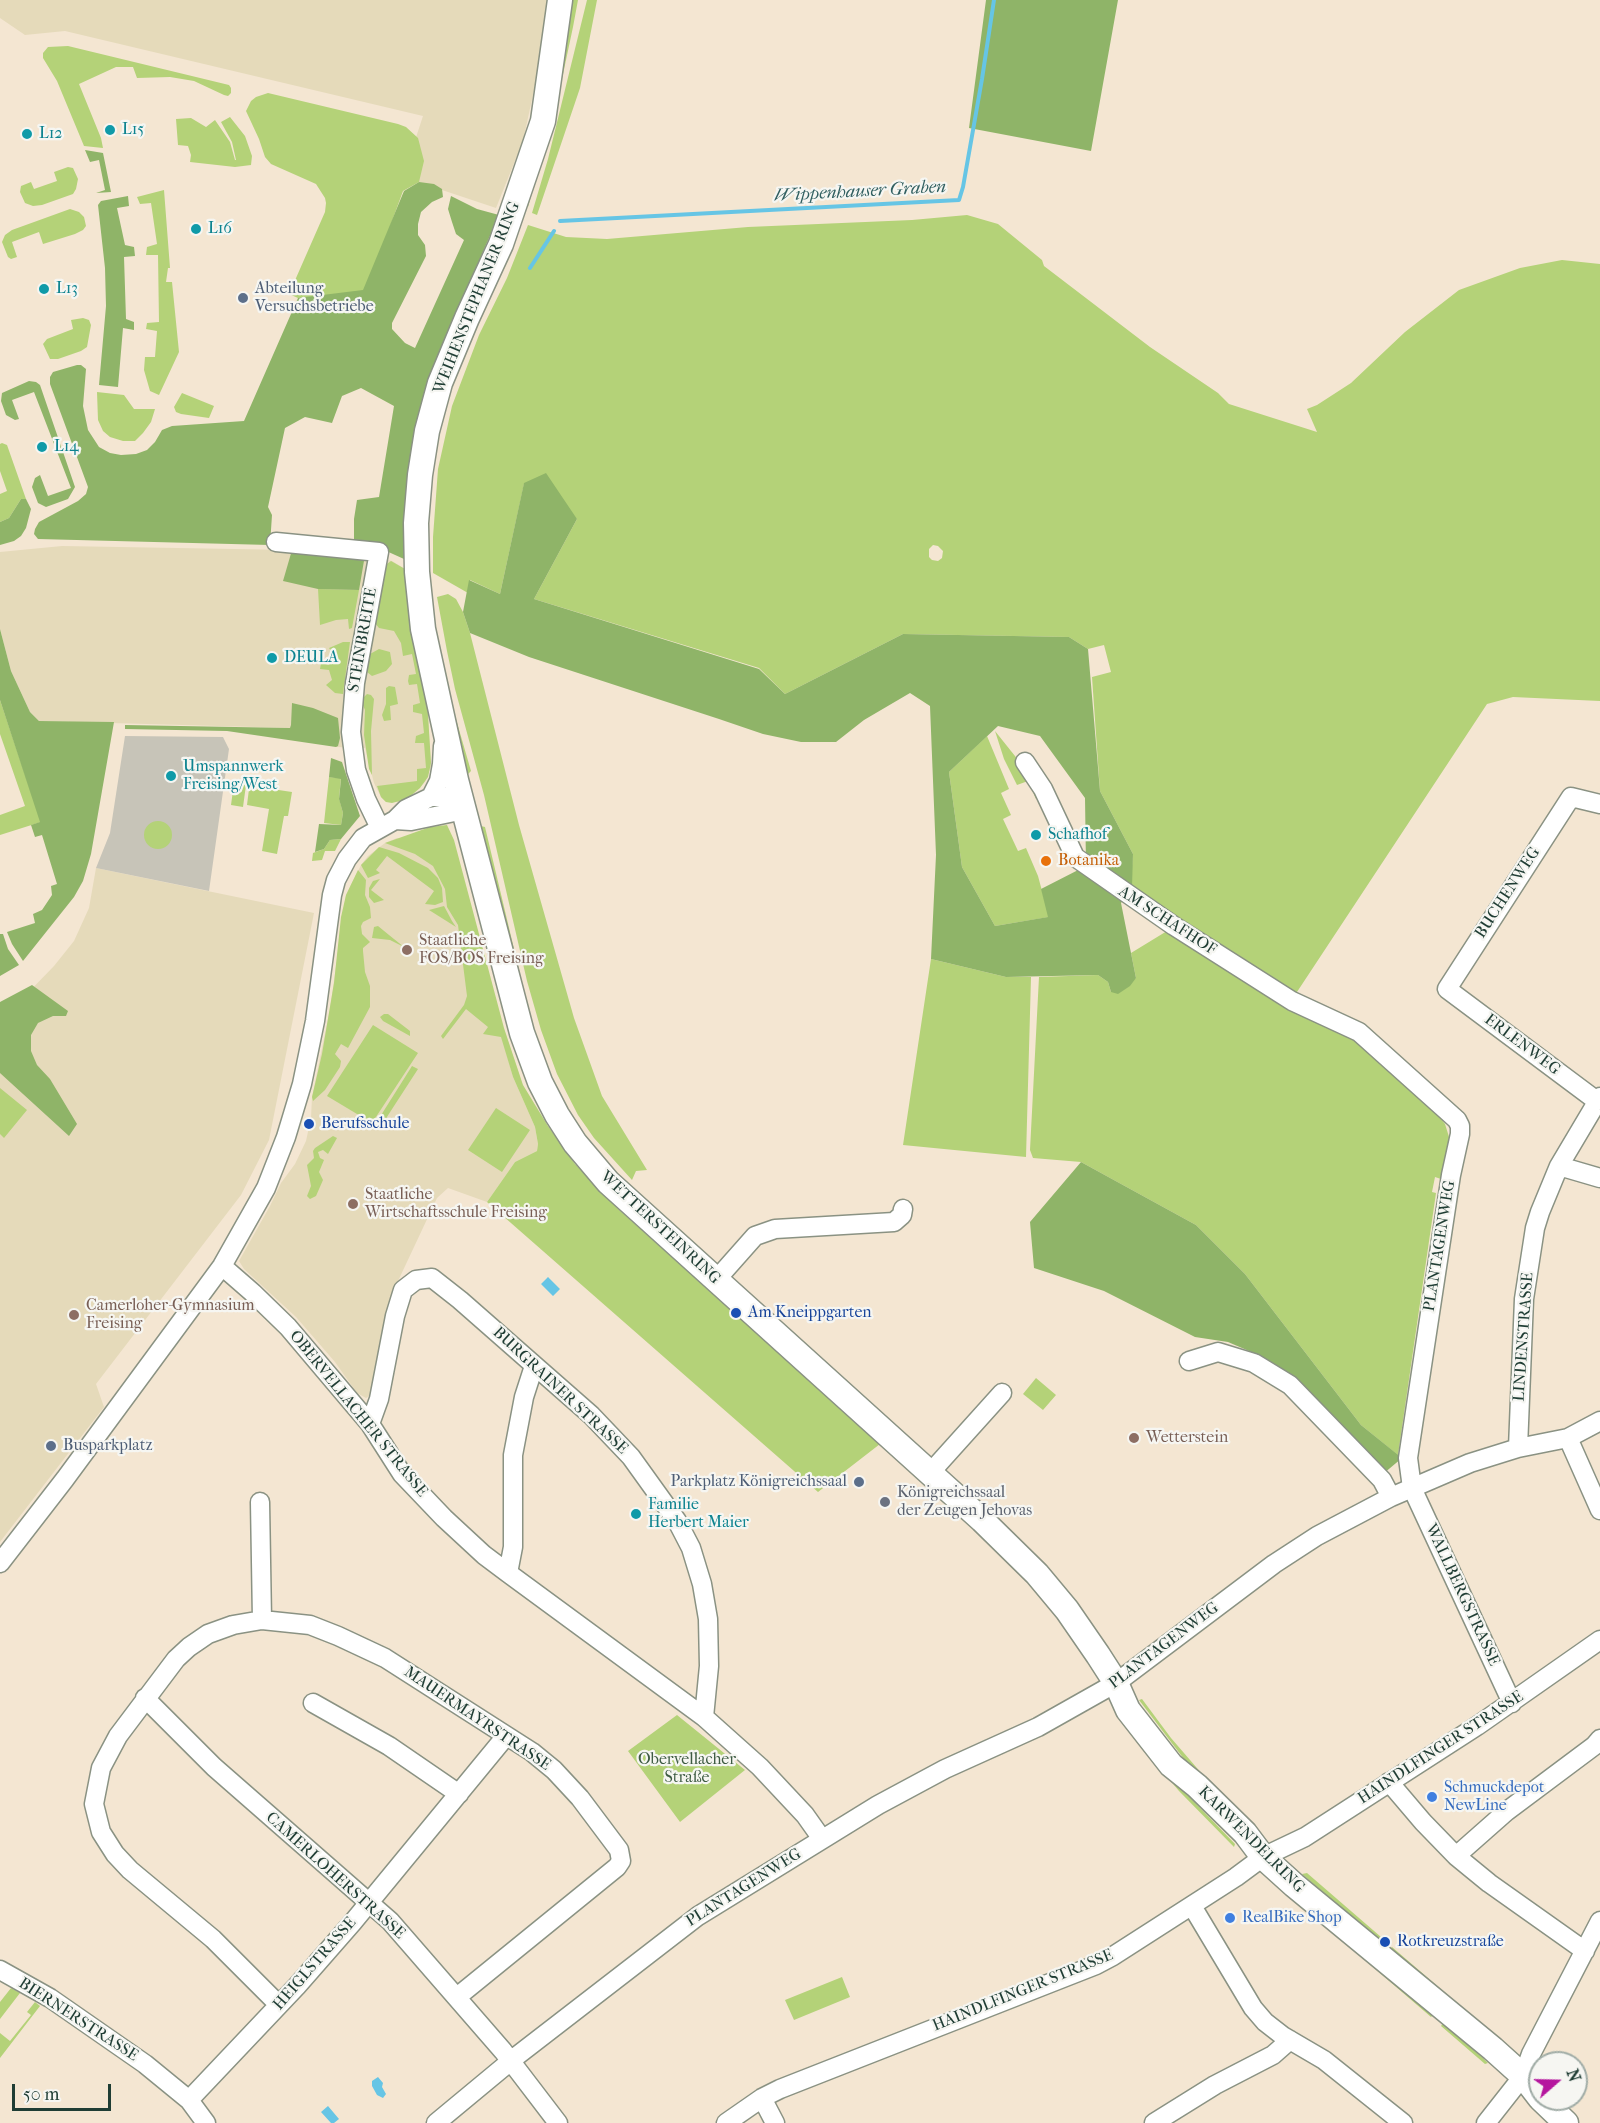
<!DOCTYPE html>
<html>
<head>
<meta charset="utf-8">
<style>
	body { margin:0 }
	#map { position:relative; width:1600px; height:2123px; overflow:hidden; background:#f4e6d2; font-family:"IM FELL French Canon",serif }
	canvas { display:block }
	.north { position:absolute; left:1528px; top:2051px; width:60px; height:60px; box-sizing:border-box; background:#f6f6f2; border:2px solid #a0aca6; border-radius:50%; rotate:70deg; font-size:16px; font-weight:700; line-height:24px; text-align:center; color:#1f3d34 }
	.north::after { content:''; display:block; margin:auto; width:21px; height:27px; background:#b5179e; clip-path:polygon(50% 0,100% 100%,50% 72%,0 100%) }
	.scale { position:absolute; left:12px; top:2084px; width:99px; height:27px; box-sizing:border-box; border:3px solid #1f3d34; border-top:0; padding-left:8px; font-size:18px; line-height:21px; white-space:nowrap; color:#1f3d34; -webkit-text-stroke:4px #f6f6f2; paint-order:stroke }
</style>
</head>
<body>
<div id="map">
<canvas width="1600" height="2123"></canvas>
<div class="north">N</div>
<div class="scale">50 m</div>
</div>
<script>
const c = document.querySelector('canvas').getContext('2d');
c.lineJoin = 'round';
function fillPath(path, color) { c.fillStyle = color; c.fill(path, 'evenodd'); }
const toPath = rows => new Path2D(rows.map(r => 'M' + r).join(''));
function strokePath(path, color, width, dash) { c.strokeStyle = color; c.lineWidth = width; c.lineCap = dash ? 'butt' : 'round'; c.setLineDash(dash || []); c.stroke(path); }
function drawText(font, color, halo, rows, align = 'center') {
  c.font = font + ' "IM FELL French Canon",serif'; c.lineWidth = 4.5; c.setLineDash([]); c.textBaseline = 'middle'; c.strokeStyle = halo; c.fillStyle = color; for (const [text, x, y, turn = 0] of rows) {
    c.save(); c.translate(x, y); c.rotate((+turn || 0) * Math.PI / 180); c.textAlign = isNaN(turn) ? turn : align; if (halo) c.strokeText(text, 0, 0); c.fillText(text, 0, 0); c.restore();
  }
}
fillPath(toPath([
	[0,0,548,0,543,48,523,141,496,208,403,177,423,116,65,31,25,35,0,18],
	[62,546,292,550,358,553,392,561,405,569,410,622,427,699,431,767,425,782,407,799,398,802,386,802,381,797,374,783,365,748,336,747,290,728,39,721,30,712,11,671,0,629,0,552],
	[397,838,451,853,513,1077,535,1127,538,1144,537,1151,515,1162,487,1202,448,1188,437,1198,391,1296,372,1394,366,1398,357,1393,335,1362,296,1317,244,1269,239,1261,270,1206,281,1183,295,1164,306,1141,311,1118,312,1097,330,1009,346,895,361,865,368,856,385,843],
	[96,868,314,913,269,1140,241,1195,96,1384,104,1407,0,1542,0,1017,20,1001,54,966,74,941,89,908]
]), '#e5daba');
fillPath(toPath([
	[125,736,223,737,229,749,209,891,96,868,110,833]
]), '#c7c4b8');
fillPath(toPath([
	[570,0,578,0,573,27,559,93,528,207,526,203],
	[587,0,597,0,580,88,537,215,532,213,548,159],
	[68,46,229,85,231,88,231,93,228,96,224,95,194,81,170,77,137,78,133,67,116,67,79,84,101,138,103,148,84,146,57,81,43,58,43,53,48,47],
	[268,93,398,124,406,127,418,138,424,161,419,182,403,191,365,295,298,298,289,294,325,212,326,203,325,198,316,184,271,164,265,157,259,139,246,111,251,101,256,97],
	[230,117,245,136,252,156,251,165,235,167,190,162,191,155,188,146,178,145,176,119,191,118,206,127,215,120,230,142,235,160,236,160,232,142,221,122],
	[68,167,73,168,78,179,76,189,73,194,42,205,33,206,25,203,20,192,21,186,31,182,34,189,57,181,54,172],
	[164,190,170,268,168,268,166,282,172,282,179,352,159,395,150,391,144,370,145,357,155,357,157,331,146,329,147,323,159,322,158,255,146,255,147,247,157,244,151,203,140,204,137,197],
	[70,209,79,212,84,217,86,226,83,230,75,234,43,244,39,232,12,242,17,257,11,259,8,257,2,242,5,235,12,230],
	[967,215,998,224,1042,260,1044,266,1150,347,1218,393,1229,404,1317,432,1307,409,1317,405,1351,383,1405,332,1459,290,1520,268,1562,260,1600,264,1600,701,1513,697,1487,704,1295,995,1130,890,1133,854,1100,791,1092,677,1111,672,1104,645,1088,649,1069,637,903,634,785,694,759,668,534,599,577,519,524,484,500,594,470,580,468,593,433,573,433,537,438,469,452,406,479,335,507,278,528,225,566,237,607,239,748,227,912,220],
	[933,545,938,546,943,551,942,558,938,561,932,560,929,557,929,549],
	[83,318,89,320,91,325,87,347,81,351,58,359,50,359,43,344,47,339,73,329,71,320],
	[97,392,124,395,134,409,155,409,151,422,143,433,135,441,123,441,110,437,103,431,98,420],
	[182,393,214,406,209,418,181,414,176,412,174,407],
	[2,443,7,445,26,499,21,499,9,518,0,522,0,494,7,491,0,471,0,444],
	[391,561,405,569,410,622,427,699,431,763,428,777,420,788,407,799,392,803,386,802,381,797,377,786,417,781,417,769,426,768,424,743,415,743,416,736,424,733,422,714,413,712,413,705,420,703,417,684,409,685,408,681,409,675,416,674,412,654,403,656,401,643,394,631,379,628,375,623,383,577,387,564],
	[318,589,359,590,352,628,349,629,348,619,336,620,320,625],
	[448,594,456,599,463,612,470,633,519,825,574,1018,602,1096,647,1170,636,1171,632,1180,594,1138,578,1115,557,1074,541,1030,527,981,484,795,455,689,447,651,437,597],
	[437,641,451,702,471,771,468,774,445,691],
	[343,642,350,642,343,694,335,693,326,685,332,680,329,670,320,669,321,663,329,665,334,656,329,648],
	[379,649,390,652,392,664,386,671,372,676,367,672,370,654],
	[389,686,395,687,398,704,390,706,391,720,384,721,382,715,386,704,386,688],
	[367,694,371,695,374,699,371,731,372,775,369,769,364,735,365,710,362,703,363,698],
	[0,700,41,822,0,835,0,815,25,806,0,734],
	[995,731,1035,781,1042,796,1036,799,1028,781,1017,785,1004,759],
	[987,736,1009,789,1001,793,1011,815,1003,819,1018,851,1026,848,1038,876,1049,917,995,926,962,867,949,772],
	[329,777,341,778,339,798,343,813,341,825,324,823],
	[234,783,246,785,243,807,231,805],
	[258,787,292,792,288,816,284,816,277,854,262,851,269,809,247,805,249,789,257,790],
	'144 835a14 14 0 1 1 28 0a14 14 0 1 1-28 0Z',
	[447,825,454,840,504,1028,523,1085,548,1126,575,1164,616,1207,880,1444,818,1492,487,1202,515,1162,537,1151,538,1144,535,1127,513,1077,501,1037,483,1034,488,1027,466,1009,443,1039,441,1036,464,1005,467,996,458,925,447,907,445,889,433,866,415,854,385,843,430,827],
	[481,826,485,827,535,1037,548,1073,560,1099,577,1129,598,1154,634,1192,714,1264,710,1264,619,1183,582,1141,558,1102,533,1042,513,967],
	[341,839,335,851,325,851,322,860,312,861,313,853,324,849,330,840],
	[379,847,399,853,428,868,438,878,442,888,443,902,435,905,425,904,434,891,387,856,376,870,380,873,368,878,361,865],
	[358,870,366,880,365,895,370,907,371,918,363,922,361,926,362,934,370,942,363,948,363,951,365,972,370,986,370,1007,348,1048,341,1044,335,1054,341,1061,340,1067,325,1090,313,1101,312,1097,322,1054,334,983,341,917,346,895],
	[380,879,371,890,384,900,374,903,369,897,369,888,373,881],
	[444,906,452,921,456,927,429,910],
	[378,926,389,935,404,947,390,940,372,938,374,927],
	[1167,931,1342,1029,1434,1110,1445,1124,1450,1140,1441,1179,1435,1177,1432,1192,1436,1193,1398,1455,1361,1425,1245,1274,1196,1225,1081,1162,1033,1158,1030,1150,1039,977,1098,975,1108,982,1111,992,1136,978,1131,953],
	[931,959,1006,977,1031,977,1026,1157,903,1145],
	[384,1014,388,1014,410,1031,410,1036,383,1021,380,1017],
	[373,1025,418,1053,372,1123,327,1096],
	[412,1066,418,1069,383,1123,378,1120],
	[0,1088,27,1110,4,1138,0,1134],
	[496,1108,530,1130,502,1172,468,1150],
	[333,1136,337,1138,328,1154,323,1150,318,1152,320,1158,324,1160,319,1172,323,1180,316,1196,310,1199,307,1196,311,1186,307,1165,314,1158,313,1151,315,1148],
	[1036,1378,1056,1395,1043,1410,1023,1394],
	[1142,1699,1171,1738,1222,1797,1187,1763,1139,1700],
	[677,1715,745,1770,680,1822,628,1751],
	[1145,1751,1235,1844,1234,1847,1179,1791],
	[1307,1873,1381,1937,1379,1940,1302,1874],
	[1281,1888,1433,2015,1431,2017],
	[1392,1947,1499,2039,1390,1949],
	[842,1977,850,1997,794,2020,785,2000],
	[11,1988,20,1993,0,2019,0,2002],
	[35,2002,40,2006,0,2058,0,2033,10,2041,31,2015,27,2012],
	[1443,2023,1485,2060,1488,2063,1485,2064,1441,2026]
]), '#b4d278');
fillPath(toPath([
	[986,0,1118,0,1091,151,969,128],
	[85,150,103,153,111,192,96,193,105,190,99,160,90,162],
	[419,182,434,184,442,189,443,197,432,202,421,212,418,224,418,235,425,245,426,256,392,323,392,329,405,343,415,348,464,240,456,234,452,222,448,209,451,196,477,209,499,215,445,339,426,390,409,477,403,525,404,559,373,545,354,543,354,519,357,500,379,497,394,406,361,388,342,396,332,423,305,417,285,428,268,507,272,515,270,545,38,539,34,534,35,529,39,522,78,501,86,494,88,487,50,384,50,377,53,372,77,365,81,365,86,369,83,406,88,430,99,447,110,453,121,455,136,454,147,450,155,442,162,430,172,426,244,421,298,298,363,290,404,191],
	[128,196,129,206,117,208,125,245,134,247,135,256,124,257,126,319,134,322,134,330,123,328,118,387,99,385,106,306,105,268,98,205,101,201],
	[29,381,36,382,40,385,75,487,68,499,46,507,38,503,32,487,35,478,40,475,48,496,71,488,34,392,12,400,19,419,15,420,6,415,1,401,2,393],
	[546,473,577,519,534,599,759,669,785,694,903,634,1069,637,1088,649,1100,791,1133,854,1132,887,1121,903,1136,978,1130,986,1118,994,1111,992,1108,982,1098,975,1006,977,931,959,936,855,930,706,910,693,864,720,836,742,801,742,763,734,719,719,529,657,470,633,463,612,469,580,500,594,524,483],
	[998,726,1040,736,1085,798,1086,866,1041,889,1048,917,995,926,962,867,949,772],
	[21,499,26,499,31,509,26,528,21,536,14,541,0,545,0,522,9,518],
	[292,550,365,555,359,590,318,589,283,581],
	[0,629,11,671,30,712,39,721,114,722,91,854,83,881,74,897,23,961,12,944,7,932,35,923,33,914,42,910,52,895,51,886,57,884,42,835,35,837,31,825,40,822,0,700],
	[292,703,313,708,338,718,340,738,338,746,336,747,227,731,125,729,125,725,290,728,291,725],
	[331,758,342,762,360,816,341,839,330,840,324,849,315,852,319,824,341,825,343,813,339,799,341,779,329,777],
	[0,934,3,934,8,949,19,965,0,976],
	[32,985,68,1011,66,1016,53,1016,38,1023,31,1035,31,1051,37,1065,50,1079,77,1124,69,1136,0,1073,0,1002],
	[1081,1162,1196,1225,1245,1274,1361,1425,1402,1458,1383,1474,1295,1380,1263,1357,1228,1342,1195,1337,1104,1291,1034,1268,1030,1222]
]), '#8fb468');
fillPath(toPath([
	[548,1277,560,1289,553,1296,541,1284],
	[378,2077,383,2083,382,2087,386,2094,383,2098,377,2095,372,2086,372,2081],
	[328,2106,339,2119,334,2123,331,2123,321,2112]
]), '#66c5e5');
strokePath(toPath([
	[560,221,959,200,963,187,982,79,994,0],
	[530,268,554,231]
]), '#66c5e5', 4);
const minor = toPath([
	[276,542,379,552,355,683,351,732,356,770,366,799,380,828],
	[1025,762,1043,789,1075,857,1174,926,1292,1001,1359,1032,1457,1120,1460,1126,1460,1134,1451,1175,1408,1458,1412,1488,1512,1703],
	[431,797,439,781,442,764,443,746],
	[395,820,406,809,431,797,460,797],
	[1597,1101,1447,989,1571,797,1600,804],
	[1559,1166,1600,1178],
	[222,1266,253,1293,288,1327,370,1424,402,1474,444,1518,484,1555,508,1573,704,1717,760,1767,805,1815,822,1839],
	[716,1280,755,1236,775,1229,894,1222,902,1215,903,1209],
	[1189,1361,1218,1352,1254,1363,1290,1385,1382,1480,1391,1497],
	[370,1424,379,1399,395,1316,403,1290,416,1280,432,1278,460,1300,591,1415,631,1457,677,1521,691,1548,702,1584,708,1619,709,1666,704,1717],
	[1568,1438,1600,1510],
	[1518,1448,1524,1299,1535,1228,1540,1212,1559,1166,1600,1097],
	[930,1473,1002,1393],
	[260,1502,262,1620],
	[0,1563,65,1479,222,1266,266,1188,286,1137,302,1084,315,1021,332,895,336,880,347,859,363,838,395,820,411,821,464,810],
	[508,1573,513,1547,513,1455,524,1397,534,1366],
	[145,1698,214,1767,390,1921,503,2051,558,2123],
	[313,1703,389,1746,459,1794],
	[1389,1782,1423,1822,1456,1856,1489,1883,1585,1951],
	[1456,1856,1507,1811,1594,1746,1600,1739],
	[1192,1906,1253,2008,1265,2022,1283,2036,1324,2060,1403,2123],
	[0,1970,50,1998,145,2064,189,2100,206,2123],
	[279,2005,213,1939,130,1870,115,1854,101,1832,94,1804,101,1768,118,1736,176,1659,189,1647,208,1634,233,1625,262,1620,310,1625,338,1636,385,1658,532,1752,554,1770,580,1798,619,1850,621,1861,617,1867,457,1997],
	[762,2098,775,2123],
	[189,2100,297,1986,353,1922,506,1736],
	[436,2123,518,2055,698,1916,878,1805,945,1769,1038,1727,1116,1683,1274,1564,1317,1536,1391,1497,1470,1463,1518,1448,1568,1438,1600,1421],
	[726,2123,762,2098,780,2089,1096,1965,1113,1956,1236,1877,1263,1857,1305,1837,1477,1726,1600,1640],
	[1154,2123,1215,2085,1273,2055,1290,2040],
	[1486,2123,1523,2076,1531,2054,1600,1921]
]);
const major = toPath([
	[560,0,543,121,501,244,467,318,440,383,427,431,420,475,416,523,417,572,423,629,456,780,522,1033,540,1082,557,1115,575,1143,608,1182,982,1520,1037,1574,1067,1610,1098,1655,1116,1683,1128,1710,1171,1765,1197,1786,1245,1833,1263,1857,1294,1885,1493,2049,1523,2076,1540,2098],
	[1541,2099,1566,2123]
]);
strokePath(minor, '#8a9283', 21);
strokePath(major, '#8a9283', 27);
strokePath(minor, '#fff', 18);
strokePath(major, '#fff', 24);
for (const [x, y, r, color] of [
	[110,130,6,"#0f9aa8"],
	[27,134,6,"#0f9aa8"],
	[196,229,6,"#0f9aa8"],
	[44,289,6,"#0f9aa8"],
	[243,298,6,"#5c6f8a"],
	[42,447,6,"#0f9aa8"],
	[272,658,6,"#0f9aa8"],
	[171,776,6,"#0f9aa8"],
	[1036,835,6,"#0f9aa8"],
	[1046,861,6,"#e8710a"],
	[407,950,6,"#8d6e63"],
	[309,1124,6,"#1a4fb4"],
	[353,1204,6,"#8d6e63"],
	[736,1313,6,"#1a4fb4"],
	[74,1315,6,"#8d6e63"],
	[1134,1438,6,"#8d6e63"],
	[51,1446,6,"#5c6f8a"],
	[859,1482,6,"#5c6f8a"],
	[885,1502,6,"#6b7280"],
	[636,1514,6,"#0f9aa8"],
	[1432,1797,6,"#3f7fe0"],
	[1230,1918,6,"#3f7fe0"],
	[1385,1942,6,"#1a4fb4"]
]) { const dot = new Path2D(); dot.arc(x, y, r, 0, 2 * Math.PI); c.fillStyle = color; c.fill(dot); strokePath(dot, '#f6f6f2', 2); }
drawText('16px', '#0d838f', '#f6f6f2', [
	["L15",122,130],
	["L12",39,134],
	["L16",208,229],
	["L13",56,289],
	["L14",54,447],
	["DEULA",284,658],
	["Umspannwerk",183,767],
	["Freising/West",183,785],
	["Schafhof",1048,835],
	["Familie",648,1505],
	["Herbert Maier",648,1523]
], 'left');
drawText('16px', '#4e5e75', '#f6f6f2', [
	["Abteilung",255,289],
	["Versuchsbetriebe",255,307],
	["Busparkplatz",63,1446],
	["Parkplatz Königreichssaal",847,1482,"right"]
], 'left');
drawText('16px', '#1f3d34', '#f6f6f2', [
	["WEIHENSTEPHANER RING",477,298,-68],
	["STEINBREITE",363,640,-80],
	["BUCHENWEG",1508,893,-57],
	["AM SCHAFHOF",1167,921,33],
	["ERLENWEG",1522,1045,37],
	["WETTERSTEINRING",660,1228,43],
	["PLANTAGENWEG",1440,1246,-81],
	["LINDENSTRASSE",1524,1337,-86],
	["BURGRAINER STRASSE",560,1391,43],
	["OBERVELLACHER STRASSE",358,1414,51],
	["WALLBERGSTRASSE",1462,1595,65],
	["PLANTAGENWEG",1164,1646,-37],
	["MAUERMAYRSTRASSE",477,1719,34],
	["HAINDLFINGER STRASSE",1441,1748,-33],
	["KARWENDELRING",1251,1840,45],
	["CAMERLOHERSTRASSE",335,1876,42],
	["PLANTAGENWEG",744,1888,-32],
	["HEIGLSTRASSE",315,1964,-49],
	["HAINDLFINGER STRASSE",1023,1991,-22],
	["BIERNERSTRASSE",78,2020,33]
]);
drawText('16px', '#c56008', '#f6f6f2', [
	["Botanika",1058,861]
], 'left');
drawText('16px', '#785e54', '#f6f6f2', [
	["Staatliche",419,941],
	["FOS/BOS Freising",419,959],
	["Staatliche",365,1195],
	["Wirtschaftsschule Freising",365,1213],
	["Camerloher-Gymnasium",86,1306],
	["Freising",86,1324],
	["Wetterstein",1146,1438]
], 'left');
drawText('16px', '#164399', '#f6f6f2', [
	["Berufsschule",321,1124],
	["Am Kneippgarten",748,1313],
	["Rotkreuzstraße",1397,1942]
], 'left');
drawText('16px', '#5b616d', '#f6f6f2', [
	["Königreichssaal",897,1493],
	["der Zeugen Jehovas",897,1511]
], 'left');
drawText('16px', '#3d5b42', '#f6f6f2', [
	["Obervellacher",687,1760],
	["Straße",687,1778]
]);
drawText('16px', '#366cbe', '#f6f6f2', [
	["Schmuckdepot",1444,1788],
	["NewLine",1444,1806],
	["RealBike Shop",1242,1918]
], 'left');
drawText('italic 18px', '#315f60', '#f6f6f2', [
	["Wippenhauser Graben",860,192,-3]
]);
</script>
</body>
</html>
